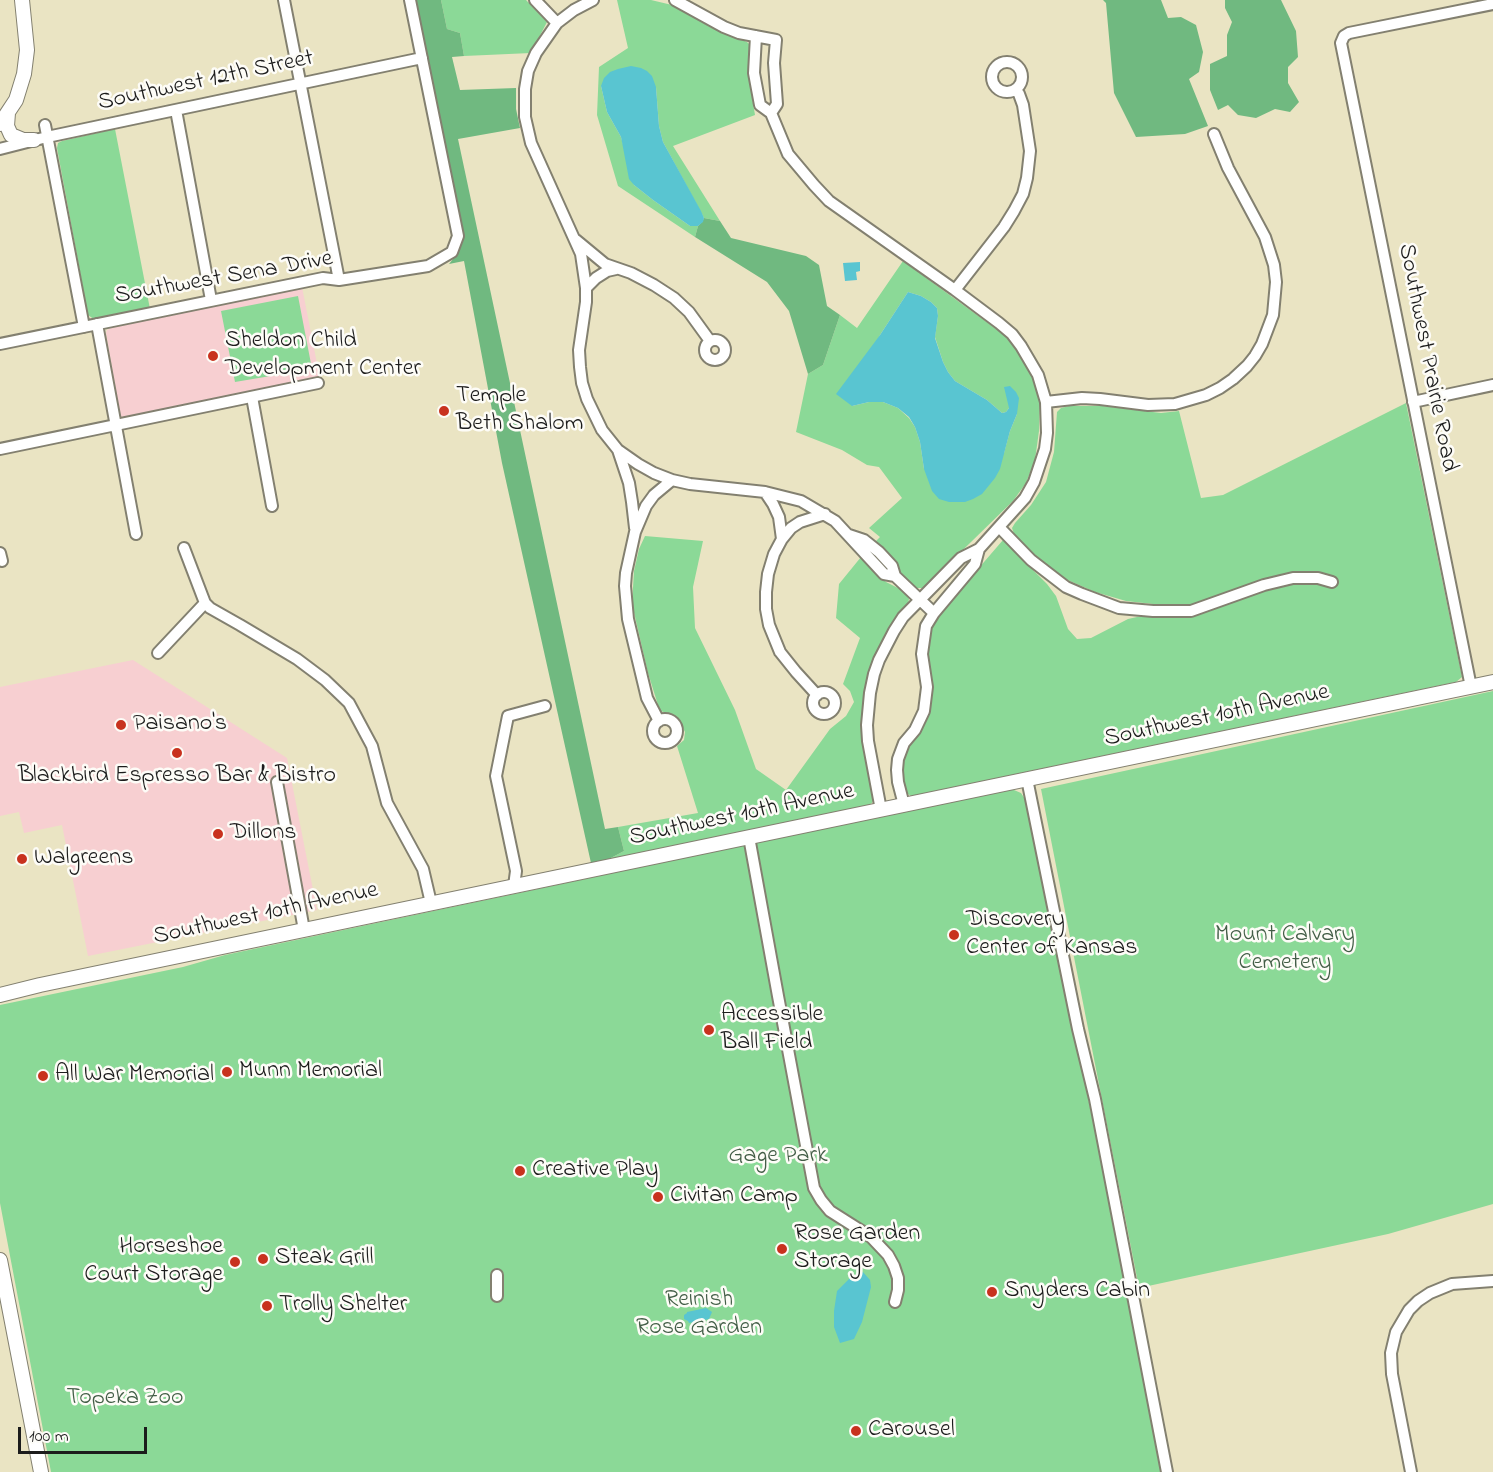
<!DOCTYPE html>
<html>
<head>
<meta charset="utf-8">
<style>
	body { margin:0 }
	#map { position:relative; width:1493px; height:1472px; overflow:hidden; background:#eae4c3; font-family:"Indie Flower",sans-serif }
	canvas { display:block }
	.scale { position:absolute; left:18px; top:1427px; width:129px; height:27px; box-sizing:border-box; border:3px solid #1c1c1c; border-top:0; padding-left:8px; font-size:18px; line-height:21px; white-space:nowrap; color:#1c1c1c; -webkit-text-stroke:4px #fdfcf7; paint-order:stroke }
</style>
</head>
<body>
<div id="map">
<canvas width="1493" height="1472"></canvas>
<div class="scale">100 m</div>
</div>
<script>
const c = document.querySelector('canvas').getContext('2d');
c.lineJoin = 'round';
function fillPath(path, color) { c.fillStyle = color; c.fill(path, 'evenodd'); }
const toPath = rows => new Path2D(rows.map(r => 'M' + r).join(''));
function strokePath(path, color, width, dash) { c.strokeStyle = color; c.lineWidth = width; c.lineCap = dash ? 'butt' : 'round'; c.setLineDash(dash || []); c.stroke(path); }
function drawText(font, color, halo, rows, align = 'center') {
  c.font = font + ' "Indie Flower",sans-serif'; c.lineWidth = 5; c.setLineDash([]); c.textBaseline = 'middle'; c.strokeStyle = halo; c.fillStyle = color; for (const [text, x, y, turn = 0] of rows) {
    c.save(); c.translate(x, y); c.rotate((+turn || 0) * Math.PI / 180); c.textAlign = isNaN(turn) ? turn : align; if (halo) c.strokeText(text, 0, 0); c.fillText(text, 0, 0); c.restore();
  }
}
fillPath(toPath([
	[302,287,320,379,127,419,122,418,120,414,106,333,107,330,111,328],
	[133,660,287,758,317,910,88,956,62,825,24,833,19,812,0,816,0,687]
]), '#f7cfd1');
fillPath(toPath([
	[441,0,526,0,547,22,531,53,464,56,460,33,447,29],
	[617,0,651,0,672,5,712,28,747,42,751,46,749,61,749,79,755,115,673,146,720,221,704,218,663,142,659,126,656,87,601,86,607,112,621,137,634,185,653,200,690,226,698,226,695,237,618,186,597,115,599,67,628,48],
	[115,129,150,309,95,320,88,315,57,148,58,143,62,141],
	[903,261,1003,334,1020,351,1033,377,1040,401,1039,431,1035,460,1026,483,1013,501,928,584,922,588,915,588,873,544,880,537,869,528,902,498,879,467,867,465,842,450,796,432,808,374,823,365,840,315,857,328],
	[908,292,921,296,931,302,937,308,938,316,935,337,943,362,948,372,955,381,987,400,1002,413,1006,412,1009,408,1017,414,1010,431,1004,453,924,469,920,442,915,427,909,418,898,408,883,402,869,402,852,406,880,335],
	[298,296,312,369,235,382,221,311],
	[1406,403,1462,677,1456,682,911,796,905,792,900,769,905,752,924,725,928,714,926,657,930,634,934,623,940,613,1003,540,1047,584,1056,596,1068,629,1077,639,1091,638,1128,619,1137,617,1152,617,1153,604,1126,601,1095,592,1063,578,1035,555,1014,534,1012,528,1015,523,1031,505,1046,482,1054,452,1057,412,1061,408,1069,406,1103,406,1161,413,1179,411,1201,498,1223,495],
	[645,536,703,541,693,587,695,628,735,710,756,769,786,790,830,729,846,716,854,702,850,691,843,684,860,638,836,618,839,584,861,557,886,582,900,589,907,595,909,599,908,604,892,625,881,644,872,666,867,686,874,797,872,803,865,807,853,811,609,859,624,851,618,827,698,813,677,746,684,740,685,732,678,718,661,711,658,705,648,673,632,604,634,571,639,549],
	[1493,691,1493,1204,1388,1234,1139,1288,1041,789],
	[1007,789,1014,790,1021,793,1025,799,1028,806,1106,1185,1163,1472,51,1472,0,1203,0,1005,183,967,225,955,599,876,632,866]
]), '#8bd997');
fillPath(toPath([
	[415,0,441,0,447,29,460,33,464,56,452,57,460,90,516,88,516,109,520,128,458,139,605,829,618,827,624,851,609,859,591,863,502,463,464,261,449,264,458,253,461,237],
	[1103,0,1161,0,1168,18,1181,17,1196,25,1203,52,1199,72,1189,79,1208,126,1185,134,1136,137,1114,93,1106,3],
	[1225,0,1281,0,1296,31,1298,57,1288,67,1288,83,1299,102,1290,112,1275,109,1256,118,1238,115,1228,105,1218,110,1210,90,1210,64,1227,56,1227,35,1232,22,1225,8],
	[704,218,720,221,731,238,806,256,819,265,827,306,840,315,823,365,808,374,789,311,767,282,695,237,698,226,702,222]
]), '#70b980');
fillPath(toPath([
	[631,66,641,68,647,71,652,76,656,87,659,126,663,142,701,211,704,218,703,222,698,226,690,226,653,200,634,185,629,179,621,137,607,112,601,86,604,78,610,72,618,69],
	[860,262,860,271,856,272,857,280,845,281,843,263],
	[908,292,921,296,931,302,937,308,938,316,935,338,943,362,948,372,955,381,987,400,1002,413,1006,412,1009,408,1004,387,1010,386,1016,392,1019,398,1017,414,1010,431,1000,469,995,478,982,494,973,499,965,502,949,502,939,499,932,491,924,469,920,442,915,427,909,417,898,408,883,402,869,402,852,406,836,394,880,335],
	[863,1272,870,1280,871,1287,862,1322,854,1339,840,1343,834,1327,834,1311,837,1291,851,1277],
	[706,1308,712,1312,709,1319,689,1323,688,1321,684,1319,684,1315,687,1313,687,1312]
]), '#59c5d1');
const minor = toPath([
	[284,0,339,280],
	[535,0,557,23,536,53,528,71,525,89,525,117,531,143,581,254,586,288,586,302,579,350,580,367,582,383,587,399,602,430,618,450,638,464,654,473,672,480,690,484,765,492,801,501,835,521,884,574,895,576,934,613],
	[675,0,724,27,739,33,776,40,774,63,777,104,771,113],
	[557,23,574,10,593,0],
	[756,36,754,73,760,105,771,113,788,154,814,185,829,201,955,290,999,323,1012,334,1021,346,1038,375,1046,402,1047,433,1045,449,1034,482,1025,498,979,549,961,558,903,617,894,631,879,660,874,674,870,693,867,725,868,741,881,810],
	'992 77a15 15 0 1 1 30 0a15 15 0 1 1-30 0Z',
	[176,110,211,300],
	[45,125,84,327],
	[0,149,47,137,422,58],
	[576,240,605,264,631,273,654,285,674,298,689,312,710,341],
	[586,288,596,278,607,271,616,269],
	[955,290,1004,227,1014,211,1023,194,1027,178,1030,151,1023,105,1019,94,1016,90],
	[97,324,136,534],
	'705 350a10 10 0 1 1 20 0a10 10 0 1 1-20 0Z',
	[0,344,323,278,339,280,428,266,452,252,458,236,410,0],
	[252,397,272,506],
	[1046,402,1082,398,1100,399,1148,405,1175,404,1206,395,1220,388,1233,379,1247,366,1255,356,1262,344,1273,315,1276,282,1274,265,1265,237,1228,168,1214,134],
	[1413,402,1493,385],
	[0,449,318,383],
	[618,450,629,483,632,502,635,528],
	[765,492,773,504,779,517,782,539],
	[999,527,1031,560,1066,587,1082,594,1119,608,1153,611,1191,611,1264,585,1293,578,1318,578,1332,582],
	[849,535,864,540,879,552,892,566,895,576],
	[184,548,205,603,210,608,240,625,297,659,325,680,349,703,372,746,387,803,423,869,431,903],
	[0,553,2,561],
	[158,653,205,603],
	[1471,687,1341,43,1344,36,1349,33,1493,4],
	'813 703a11 11 0 1 1 22 0a11 11 0 1 1-22 0Z',
	[817,695,796,672,780,652,769,625,766,609,766,592,768,574,774,554,782,539,791,528,800,522,825,514],
	'653 731a12 12 0 1 1 24 0a12 12 0 1 1-24 0Z',
	[659,721,647,698,628,619,625,586,626,573,635,532,646,506,654,495,672,480],
	[1027,779,1078,1029,1095,1099,1167,1472],
	[277,782,304,930],
	[904,805,898,782,897,770,898,759,904,743,915,730,924,711,927,687,922,654,926,626,934,613,975,564,979,549],
	[749,837,778,996,814,1188,821,1200,830,1211,871,1237,888,1255,894,1266,898,1278,898,1290,895,1302],
	[514,886,516,871,496,776,508,716,545,706],
	[497,1275,497,1296],
	[1411,1472,1392,1374,1391,1353,1396,1332,1409,1310,1418,1301,1430,1293,1452,1284,1493,1281]
]);
const major = toPath([
	[8,113,7,126,11,135,23,140,34,140],
	[0,124,16,100,24,74,27,50,22,0],
	[0,995,40,985,1493,682],
	[0,1260,41,1472]
]);
strokePath(minor, '#838070', 14);
strokePath(major, '#838070', 16);
strokePath(minor, '#fff', 10);
strokePath(major, '#fff', 14);
for (const [x, y, r, color] of [
	[213,356,6,"#c8321e"],
	[444,411,6,"#c8321e"],
	[121,725,6,"#c8321e"],
	[177,753,6,"#c8321e"],
	[218,834,6,"#c8321e"],
	[22,859,6,"#c8321e"],
	[954,935,6,"#c8321e"],
	[709,1030,6,"#c8321e"],
	[227,1072,6,"#c8321e"],
	[43,1076,6,"#c8321e"],
	[520,1171,6,"#c8321e"],
	[658,1197,6,"#c8321e"],
	[782,1249,6,"#c8321e"],
	[263,1259,6,"#c8321e"],
	[235,1262,6,"#c8321e"],
	[992,1292,6,"#c8321e"],
	[267,1306,6,"#c8321e"],
	[856,1431,6,"#c8321e"]
]) { const dot = new Path2D(); dot.arc(x, y, r, 0, 2 * Math.PI); c.fillStyle = color; c.fill(dot); strokePath(dot, '#fdfcf7', 2); }
drawText('24px', '#1c1c1c', '#fdfcf7', [
	["Southwest 12th Street",206,82,-12],
	["Southwest Sena Drive",224,279,-10],
	["Southwest Prairie Road",1426,358,79],
	["Southwest 10th Avenue",1217,717,-12],
	["Southwest 10th Avenue",742,816,-12],
	["Southwest 10th Avenue",266,915,-12]
]);
drawText('24px', '#1c1c1c', '#fdfcf7', [
	["Sheldon Child",225,342],
	["Development Center",225,370],
	["Temple",456,397],
	["Beth Shalom",456,425],
	["Paisano's",133,725],
	["Blackbird Espresso Bar & Bistro",177,777,"center"],
	["Dillons",230,834],
	["Walgreens",34,859],
	["Discovery",966,921],
	["Center of Kansas",966,949],
	["Accessible",721,1016],
	["Ball Field",721,1044],
	["Munn Memorial",239,1072],
	["All War Memorial",55,1076],
	["Creative Play",532,1171],
	["Civitan Camp",670,1197],
	["Rose Garden",794,1235],
	["Storage",794,1263],
	["Horseshoe",223,1248,"right"],
	["Court Storage",223,1276,"right"],
	["Steak Grill",275,1259],
	["Snyders Cabin",1004,1292],
	["Trolly Shelter",279,1306],
	["Carousel",868,1431]
], 'left');
drawText('24px', '#435e47', '#fdfcf7', [
	["Mount Calvary",1285,936],
	["Cemetery",1285,964],
	["Gage Park",778,1157],
	["Reinish",699,1301],
	["Rose Garden",699,1329],
	["Topeka Zoo",125,1399]
]);
</script>
</body>
</html>
